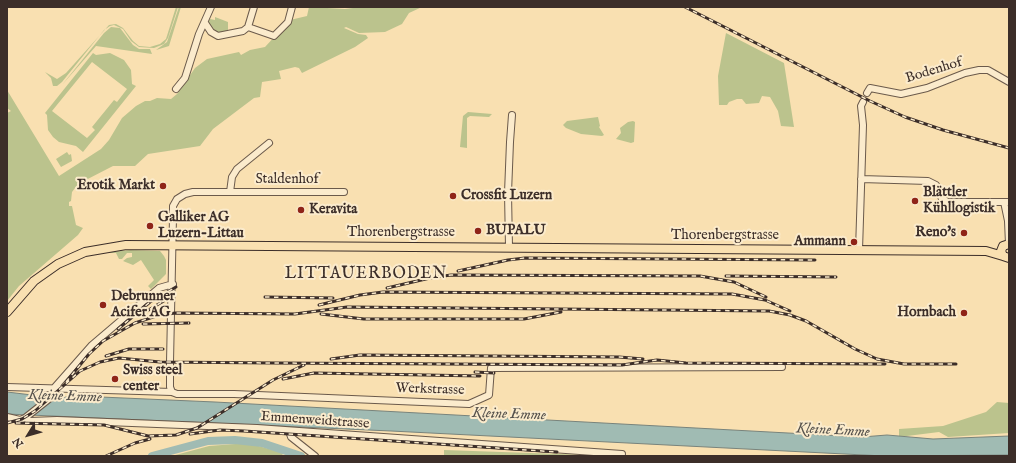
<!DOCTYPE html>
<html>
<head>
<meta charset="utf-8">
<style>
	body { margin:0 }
	#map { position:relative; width:1016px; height:463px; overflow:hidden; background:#f9e0b1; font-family:"IM FELL English",serif }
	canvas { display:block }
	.frame { position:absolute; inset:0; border:8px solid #3c2e29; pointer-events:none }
	.north { position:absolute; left:8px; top:415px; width:40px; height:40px; -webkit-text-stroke:3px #fbebcc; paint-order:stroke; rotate:233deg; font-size:11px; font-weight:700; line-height:16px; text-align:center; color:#3c2e29 }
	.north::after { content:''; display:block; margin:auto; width:14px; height:18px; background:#3c2e29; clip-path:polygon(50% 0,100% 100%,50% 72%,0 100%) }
</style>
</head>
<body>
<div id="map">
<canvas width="1016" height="463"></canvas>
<div class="frame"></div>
<div class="north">N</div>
</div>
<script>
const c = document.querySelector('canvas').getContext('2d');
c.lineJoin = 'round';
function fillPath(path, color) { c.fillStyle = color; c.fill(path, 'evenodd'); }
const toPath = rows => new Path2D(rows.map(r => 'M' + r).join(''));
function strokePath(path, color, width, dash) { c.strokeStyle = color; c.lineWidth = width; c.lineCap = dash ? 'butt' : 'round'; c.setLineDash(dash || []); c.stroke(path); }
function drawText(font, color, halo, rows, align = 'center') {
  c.font = font + ' "IM FELL English",serif'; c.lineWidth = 4; c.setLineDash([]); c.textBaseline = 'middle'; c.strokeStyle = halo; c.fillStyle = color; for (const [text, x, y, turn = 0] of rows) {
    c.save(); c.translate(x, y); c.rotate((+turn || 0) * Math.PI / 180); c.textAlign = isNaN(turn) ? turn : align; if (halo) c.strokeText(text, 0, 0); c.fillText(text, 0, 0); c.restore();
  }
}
fillPath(toPath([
	[176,7,178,7,168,38,164,44,154,48,139,47,131,41,123,29,114,25,110,26,104,30,62,82,57,86,53,86,51,78,45,72,57,79,66,73,109,25,116,24,123,28,133,41,139,46,150,47,160,44,166,39],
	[179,7,181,7,169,46,156,50,167,42],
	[309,7,345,9,361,7,422,7,409,13,402,24,385,32,359,33,346,27,344,28,358,34,366,35,368,38,355,47,302,73,299,68,295,67,279,71,281,79,262,82,260,97,254,98,213,129,200,146,148,154,135,166,113,166,78,184,72,192,71,201,69,202,69,206,72,206,76,225,83,228,78,235,19,286,7,301,7,113,11,111,7,108,7,90,59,176,101,149,109,140,122,118,136,106,145,101,150,101,157,98,171,99,177,94,195,68,207,59,239,52,241,55,250,50,265,47,290,20,307,16],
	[215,17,228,22,228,32,221,35,210,29,208,22,210,19,215,20],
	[111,27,120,28,133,45,139,49,150,49,152,54,96,46,62,85,104,33],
	[726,33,784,63,794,127,781,126,778,111,770,97,762,96,759,103,746,104,742,99,737,99,729,102,727,105,719,105,718,76],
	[93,53,96,55,110,53,124,60,131,70,132,84,136,86,83,152,76,146,59,142,53,137,48,130,47,115,45,113],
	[92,62,127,89,117,102,114,100,92,127,95,130,87,138,52,111],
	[468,112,492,114,489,117,470,116,467,118,467,148,460,147,463,116],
	[598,117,600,126,599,127,604,135,602,136,581,134,566,128,563,125,567,121],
	[633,121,635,122,634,142,631,143,616,139,621,133,620,128,628,122],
	[67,152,69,155,71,154,72,161,61,167,56,159],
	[130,250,160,251,164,256,166,260,166,274,151,289,148,286,154,280,141,260,133,265,123,261,127,258,132,257,132,253,127,253,122,259,119,259,116,253,103,253],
	[997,402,1009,403,1009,433,948,437,939,432,899,437,899,429,943,426,986,412],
	[248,443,283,453,282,456,172,456,209,446],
	[444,450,559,454,613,456,444,456]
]), '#bbc38d');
const water = toPath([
	[7,392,57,398,78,396,215,402,862,437,887,435,933,439,1009,436,1009,455,884,456,391,431,7,414,7,392]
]);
fillPath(water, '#a0bbb3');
strokePath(water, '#78837c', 1);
strokePath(toPath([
	[152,456,208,441,235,440,262,443,301,456]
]), '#a0bbb3', 8);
const minor = toPath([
	[205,23,211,32,218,36,243,31,248,27,254,7],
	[248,27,274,36,288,22,292,7],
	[176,89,185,78,199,34,211,7],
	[867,93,870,88,901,94,927,88,965,73,979,70,988,70,1009,82],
	[861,179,928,181,936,185,942,199,948,202,1009,202],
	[230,192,232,177,237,169,269,143],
	[1004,202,1008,221,1009,244],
	[509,247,508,193,510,142,512,115],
	[859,250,863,125,861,106,863,102],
	[7,387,172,392,177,394,234,394,469,404,489,395,491,368,782,367],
	[55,387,92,345,159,288,173,284],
	[172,392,170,387,170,362,173,217,173,206,177,199,185,194,193,192,344,192],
	[7,417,20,420,25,418,30,421,57,420,257,428,622,454],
	[25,418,54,395,55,387],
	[289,431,291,437,315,456]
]);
const major = toPath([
	[1009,244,1003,246,1001,251,1003,256,1009,258],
	[7,312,34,281,58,264,85,252,126,245,986,251,1003,256]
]);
strokePath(minor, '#6b5a4b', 8);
strokePath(major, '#3c2e29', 10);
strokePath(minor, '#fbebcc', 6);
strokePath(major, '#f9e0b1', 8);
const rail = toPath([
	[685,7,870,101,905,117,943,130,1009,148],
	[458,271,508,260,525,258,815,260],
	[726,276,836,277],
	[387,288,430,278,451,275,700,276,734,282,766,297],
	[265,297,333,298],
	[319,305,360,295,383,292,732,294,765,300,790,311],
	[142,314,167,299],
	[321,314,364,319,524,319,561,312],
	[143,324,189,323],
	[118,329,150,302,176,287],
	[106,356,129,349,163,349],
	[331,359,360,355,619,357,643,359],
	[475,372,494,373],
	[283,379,314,373,480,376],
	[66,382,89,354,103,341,135,323,156,316,175,313,295,314,347,307,769,311,790,315,806,321,855,349,877,359,904,364,956,364],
	[7,423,22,419,35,411,80,371,100,362,119,358,160,362,274,363,622,365,657,360,686,363,885,364],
	[16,423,104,425,148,436,176,435,197,428,273,380,304,365],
	[190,434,220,430,244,431,557,452],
	[106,456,135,443,150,439]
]);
strokePath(rail, '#3c2e29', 3);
strokePath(rail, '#fbebcc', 1.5, [4.5]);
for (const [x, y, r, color] of [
	[163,186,4,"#8f2418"],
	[453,196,4,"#8f2418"],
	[915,201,4,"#8f2418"],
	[301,210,4,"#8f2418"],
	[150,226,4,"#8f2418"],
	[478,231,4,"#8f2418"],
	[964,233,4,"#8f2418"],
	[854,242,4,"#8f2418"],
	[103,305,4,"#8f2418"],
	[964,313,4,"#8f2418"],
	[115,379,4,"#8f2418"]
]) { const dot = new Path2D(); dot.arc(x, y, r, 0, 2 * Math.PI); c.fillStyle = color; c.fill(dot); strokePath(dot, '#fbebcc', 1.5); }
drawText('14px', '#3c2e29', '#fbebcc', [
	["Bodenhof",934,71,-17],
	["Staldenhof",287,180],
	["Thorenbergstrasse",401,233],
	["Thorenbergstrasse",725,236],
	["Werkstrasse",430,390,2],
	["Emmenweidstrasse",315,421,4]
]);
drawText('bold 14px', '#3c2e29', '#fbebcc', [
	["Erotik Markt",155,186,"right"],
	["Blättler",923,193],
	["Kühllogistik",923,209],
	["Crossfit Luzern",461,196],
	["Keravita",309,210],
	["Galliker AG",158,218],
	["Luzern-Littau",158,234],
	["BUPALU",486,231],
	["Reno's",956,233,"right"],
	["Ammann",846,242,"right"],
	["Debrunner",111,297],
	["Acifer AG",111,313],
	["Hornbach",956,313,"right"],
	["Swiss steel",123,371],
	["center",123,387]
], 'left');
drawText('italic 15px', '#55514c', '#fbebcc', [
	["Kleine Emme",65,397,2],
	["Kleine Emme",509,415,2],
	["Kleine Emme",833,431,3]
]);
c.letterSpacing = '1px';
drawText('16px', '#3c2e29', '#fbebcc', [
	["LITTAUERBODEN",366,275]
]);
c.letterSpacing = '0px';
</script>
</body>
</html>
